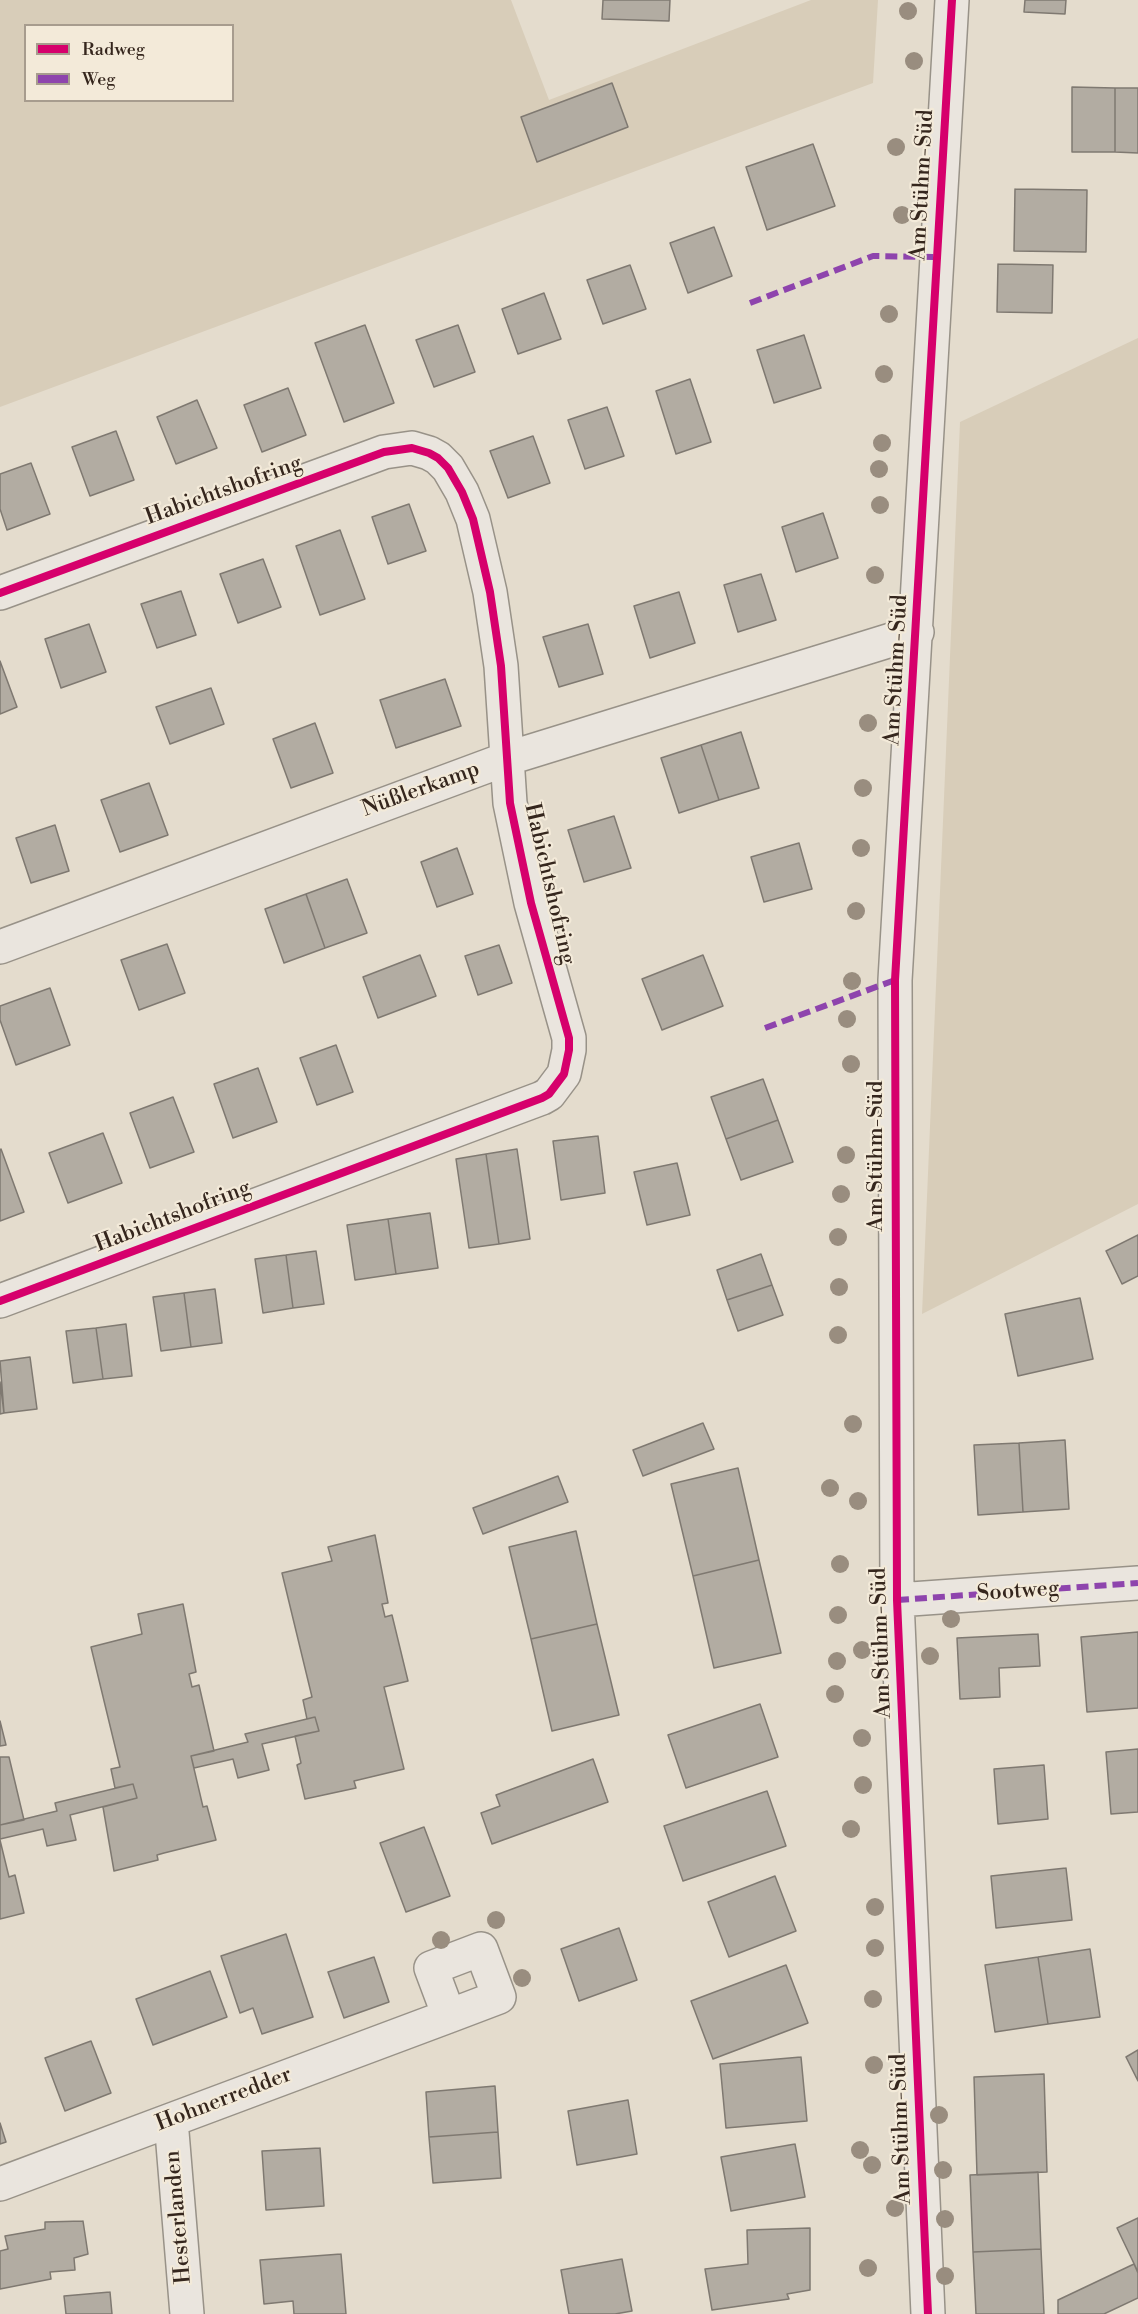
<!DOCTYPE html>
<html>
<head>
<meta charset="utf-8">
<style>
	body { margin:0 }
	#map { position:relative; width:1138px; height:2314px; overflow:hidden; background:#e4dccd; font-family:"Libre Bodoni",serif }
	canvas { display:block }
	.legend { position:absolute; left:24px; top:24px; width:210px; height:78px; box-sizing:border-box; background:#f3ead9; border:2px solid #a79c8e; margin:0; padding:8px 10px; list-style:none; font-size:18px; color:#35261d }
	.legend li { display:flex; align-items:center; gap:12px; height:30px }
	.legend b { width:30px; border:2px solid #a79c8e }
</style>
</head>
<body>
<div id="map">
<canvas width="1138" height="2314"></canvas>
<ul class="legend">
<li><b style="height:8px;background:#d6006c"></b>Radweg</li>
<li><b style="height:8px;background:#8e44ad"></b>Weg</li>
</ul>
</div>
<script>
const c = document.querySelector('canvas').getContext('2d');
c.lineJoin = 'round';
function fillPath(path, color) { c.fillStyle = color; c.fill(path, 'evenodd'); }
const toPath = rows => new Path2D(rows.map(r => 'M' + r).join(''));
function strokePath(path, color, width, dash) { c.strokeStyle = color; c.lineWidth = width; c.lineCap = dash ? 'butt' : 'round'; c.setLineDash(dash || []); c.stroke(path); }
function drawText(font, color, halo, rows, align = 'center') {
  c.font = font + ' "Libre Bodoni",serif'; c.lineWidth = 4.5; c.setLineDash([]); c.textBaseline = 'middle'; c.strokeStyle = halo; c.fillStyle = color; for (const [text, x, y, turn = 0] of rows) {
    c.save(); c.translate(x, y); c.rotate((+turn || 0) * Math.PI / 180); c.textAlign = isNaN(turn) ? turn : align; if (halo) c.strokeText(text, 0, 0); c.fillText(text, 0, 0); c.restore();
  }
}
fillPath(toPath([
	[0,0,511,0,549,100,811,0,878,0,873,83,0,407],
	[26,26,232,26,232,100,26,100],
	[1138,338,1138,1204,922,1314,960,422]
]), '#d8cdb9');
const building = toPath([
	[603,0,670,0,669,21,602,19,603,0],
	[1025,0,1066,0,1065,14,1024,12,1025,0],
	[612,83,628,127,537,162,521,117,612,83],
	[1072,87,1115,88,1115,152,1072,152,1072,87],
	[1115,88,1138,88,1138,153,1115,152,1115,88],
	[813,144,835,206,767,230,746,167,813,144],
	[1015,189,1087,190,1086,252,1014,251,1015,189],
	[714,227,732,276,688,293,670,243,714,227],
	[998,264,1053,265,1052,313,997,312,998,264],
	[630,265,646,309,603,324,587,280,630,265],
	[544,293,561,339,518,354,502,309,544,293],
	[365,325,394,403,344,422,315,343,365,325],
	[458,325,475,372,434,387,416,340,458,325],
	[804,335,821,388,774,403,757,350,804,335],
	[690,379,711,442,676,454,656,391,690,379],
	[288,388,306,435,262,452,244,405,288,388],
	[197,400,217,448,176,464,157,417,197,400],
	[607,407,624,456,585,469,568,420,607,407],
	[116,431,134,480,90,496,72,447,116,431],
	[533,436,550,483,508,498,490,451,533,436],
	[31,463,50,514,7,530,0,509,0,474,31,463],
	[409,504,426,551,388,564,372,517,409,504],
	[823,513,838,558,796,572,782,527,823,513],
	[340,530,365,599,320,615,296,546,340,530],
	[263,559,281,607,238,623,220,574,263,559],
	[761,574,776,620,738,632,724,585,761,574],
	[181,591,196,635,157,648,141,604,181,591],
	[679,592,695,643,650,658,634,606,679,592],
	[89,624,106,672,61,688,45,639,89,624],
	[588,624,603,674,559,687,543,637,588,624],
	[0,661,17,707,0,714,0,661],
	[445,679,461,726,396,748,380,700,445,679],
	[211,688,224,724,170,744,156,707,211,688],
	[315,723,333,773,291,788,273,739,315,723],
	[741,732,759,788,719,800,701,745,741,732],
	[701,745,719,800,679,813,661,758,701,745],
	[149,783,168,835,120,852,101,800,149,783],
	[614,816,631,868,584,882,568,830,614,816],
	[55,825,69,871,31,883,16,838,55,825],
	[799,843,812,889,764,902,751,857,799,843],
	[457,848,473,894,437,907,421,862,457,848],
	[347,879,367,933,325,948,306,894,347,879],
	[306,894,325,948,284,963,265,909,306,894],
	[167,944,185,993,139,1010,121,960,167,944],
	[499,945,512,983,478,995,465,956,499,945],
	[420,955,436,996,378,1018,363,977,420,955],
	[703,955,723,1006,662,1030,642,979,703,955],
	[50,988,70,1045,16,1065,0,1020,0,1006,50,988],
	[336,1045,353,1092,317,1105,300,1058,336,1045],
	[258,1068,277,1122,233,1138,214,1084,258,1068],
	[763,1079,778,1120,726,1139,711,1097,763,1079],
	[173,1097,194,1152,150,1168,130,1113,173,1097],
	[778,1120,793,1162,741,1180,726,1139,778,1120],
	[103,1133,122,1183,68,1203,49,1153,103,1133],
	[598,1136,605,1193,561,1200,553,1141,598,1136],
	[1,1149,24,1212,0,1221,0,1150,1,1149],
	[517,1149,530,1239,499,1244,486,1154,517,1149],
	[486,1154,499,1244,469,1248,456,1159,486,1154],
	[677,1163,690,1215,647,1225,634,1172,677,1163],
	[430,1213,438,1268,396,1274,388,1219,430,1213],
	[388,1219,396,1274,355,1280,347,1225,388,1219],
	[1138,1235,1138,1276,1122,1284,1106,1251,1138,1235],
	[316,1251,324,1304,293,1308,286,1255,316,1251],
	[761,1254,772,1285,727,1300,717,1270,761,1254],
	[286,1255,293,1308,263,1313,255,1259,286,1255],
	[772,1285,783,1315,738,1331,727,1300,772,1285],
	[215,1289,222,1343,191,1347,184,1293,215,1289],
	[184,1293,191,1347,161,1351,153,1297,184,1293],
	[1080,1298,1093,1359,1018,1376,1005,1314,1080,1298],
	[126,1324,132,1376,103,1379,96,1328,126,1324],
	[96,1328,103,1379,73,1383,66,1331,96,1328],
	[30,1357,37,1409,4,1413,0,1361,30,1357],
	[0,1382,4,1413,0,1414,0,1382],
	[703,1423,714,1449,643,1476,633,1450,703,1423],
	[1065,1440,1069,1509,1023,1512,1019,1443,1065,1440],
	[1019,1443,1023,1512,978,1515,974,1445,1019,1443],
	[738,1468,759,1560,693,1576,671,1484,738,1468],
	[558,1476,568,1502,483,1534,473,1508,558,1476],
	[576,1531,597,1624,531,1639,509,1547,576,1531],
	[375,1535,388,1603,382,1604,385,1617,392,1615,408,1681,384,1687,404,1769,354,1781,356,1788,305,1799,297,1765,301,1763,295,1736,319,1731,315,1717,307,1719,303,1700,312,1697,282,1573,332,1561,328,1547,375,1535],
	[759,1560,781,1653,714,1668,693,1576,759,1560],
	[183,1604,196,1672,189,1674,192,1687,199,1685,214,1751,191,1756,203,1807,207,1806,216,1840,164,1853,157,1855,158,1860,114,1871,103,1807,137,1798,133,1784,115,1788,111,1769,120,1767,91,1647,142,1634,138,1614,183,1604],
	[597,1624,619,1715,552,1731,531,1639,597,1624],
	[1138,1632,1138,1708,1087,1712,1081,1637,1138,1632],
	[1038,1634,1040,1666,999,1668,1000,1697,960,1699,957,1638,1038,1634],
	[760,1704,778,1757,686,1788,668,1735,760,1704],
	[315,1717,319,1731,262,1744,269,1770,238,1778,233,1759,194,1768,191,1756,248,1742,245,1734,315,1717],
	[0,1721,6,1745,0,1746,0,1721],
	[1138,1749,1138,1812,1111,1814,1106,1752,1138,1749],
	[0,1757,9,1757,24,1820,0,1825,0,1757],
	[593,1759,608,1802,492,1844,481,1813,500,1806,496,1795,593,1759],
	[1044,1765,1048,1819,998,1824,994,1769,1044,1765],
	[133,1784,137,1798,70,1815,76,1840,47,1846,43,1829,0,1839,0,1825,57,1811,55,1803,133,1784],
	[767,1791,786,1846,683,1881,664,1826,767,1791],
	[424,1827,450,1896,406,1912,380,1843,424,1827],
	[0,1840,9,1877,15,1875,24,1913,0,1919,0,1840],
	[1066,1868,1072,1920,996,1928,991,1876,1066,1868],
	[775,1876,796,1931,729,1957,708,1902,775,1876],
	[619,1928,637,1980,579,2001,561,1949,619,1928],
	[286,1934,313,2017,262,2034,253,2008,240,2013,221,1956,286,1934],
	[1090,1949,1100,2017,1048,2024,1038,1957,1090,1949],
	[374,1957,389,2002,344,2018,328,1972,374,1957],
	[1038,1957,1048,2024,995,2032,985,1965,1038,1957],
	[786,1965,808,2023,713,2059,691,2001,786,1965],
	[210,1971,227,2017,153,2045,136,1999,210,1971],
	[91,2041,111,2093,65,2111,45,2058,91,2041],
	[1138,2050,1138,2081,1126,2057,1138,2050],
	[801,2057,807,2121,726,2128,720,2064,801,2057],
	[1044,2074,1047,2172,977,2175,974,2077,1044,2074],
	[495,2086,498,2132,429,2137,426,2092,495,2086],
	[628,2100,637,2154,577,2165,568,2111,628,2100],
	[0,2123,6,2142,0,2144,0,2123],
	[498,2132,501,2178,433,2183,429,2137,498,2132],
	[795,2144,805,2197,731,2211,721,2157,795,2144],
	[320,2148,324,2206,266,2210,262,2151,320,2148],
	[1038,2172,1041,2249,973,2252,970,2175,1038,2172],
	[1138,2218,1138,2272,1117,2228,1138,2218],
	[83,2221,88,2254,74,2258,75,2270,50,2272,51,2279,0,2289,0,2251,8,2249,5,2236,45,2229,45,2222,83,2221],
	[810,2228,810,2290,787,2294,789,2299,712,2310,705,2269,748,2264,747,2230,810,2228],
	[1041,2249,1044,2314,976,2314,973,2252,1041,2249],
	[341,2254,346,2314,294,2314,293,2301,264,2304,260,2260,341,2254],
	[622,2259,632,2311,615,2314,569,2314,561,2270,622,2259],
	[1134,2264,1138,2273,1138,2298,1104,2314,1058,2314,1058,2300,1134,2264],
	[110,2292,112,2314,66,2314,64,2296,110,2292]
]);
fillPath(building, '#b2aca2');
strokePath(building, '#7f7971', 1.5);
const street = toPath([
	[0,593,384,452,412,448,429,453,438,458,448,468,462,492,473,519,490,592,501,666,510,803,531,903,569,1038,569,1050,564,1074,549,1094,542,1098,0,1301],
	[0,947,509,758,917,632],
	[897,1600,1138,1583],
	[171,2120,187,2314],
	[0,2184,171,2120,449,2016,499,1997,481,1949,431,1968,449,2016],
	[928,2314,897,1600,895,980,952,0]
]);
strokePath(street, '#989288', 36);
strokePath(street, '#eae5de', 33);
strokePath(toPath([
	[750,303,873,256,936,257],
	[765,1028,895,980],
	[897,1600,1138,1583]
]), '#8e44ad', 6, [12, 6]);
strokePath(toPath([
	[0,593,384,452,412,448,429,453,438,458,448,468,462,492,473,519,490,592,501,666,510,803,531,903,569,1038,569,1050,564,1074,549,1094,542,1098,0,1301],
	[928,2314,897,1600,895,980,952,0]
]), '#d6006c', 8);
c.fillStyle = '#998d7f';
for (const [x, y] of [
	[908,11],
	[914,61],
	[896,147],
	[902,215],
	[889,314],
	[884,374],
	[882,443],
	[879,469],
	[880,505],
	[875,575],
	[868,723],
	[863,788],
	[861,848],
	[856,911],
	[852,981],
	[847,1019],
	[851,1064],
	[846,1155],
	[841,1194],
	[838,1237],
	[839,1287],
	[838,1335],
	[853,1424],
	[830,1488],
	[858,1501],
	[840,1564],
	[838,1615],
	[951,1619],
	[862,1650],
	[930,1656],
	[837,1661],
	[835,1694],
	[862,1738],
	[863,1785],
	[851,1829],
	[875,1907],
	[496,1920],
	[441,1940],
	[875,1948],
	[522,1978],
	[873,1999],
	[874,2065],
	[939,2115],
	[860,2150],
	[872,2165],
	[943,2170],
	[895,2208],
	[945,2219],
	[868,2268],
	[945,2276]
]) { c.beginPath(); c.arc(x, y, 9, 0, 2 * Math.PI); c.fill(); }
drawText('22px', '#35261d', '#f3ead9', [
	["Am Stühm-Süd",923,185,-87],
	["Habichtshofring",224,491,-20],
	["Am Stühm-Süd",897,670,-87],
	["Nüßlerkamp",421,790,-20],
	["Habichtshofring",549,884,77],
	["Am Stühm-Süd",877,1156,-90],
	["Habichtshofring",173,1217,-21],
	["Sootweg",1018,1592,-4],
	["Am Stühm-Süd",882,1643,-92],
	["Hohnerredder",224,2100,-21],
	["Am Stühm-Süd",902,2129,-92],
	["Hesterlanden",179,2217,-95]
]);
</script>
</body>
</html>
